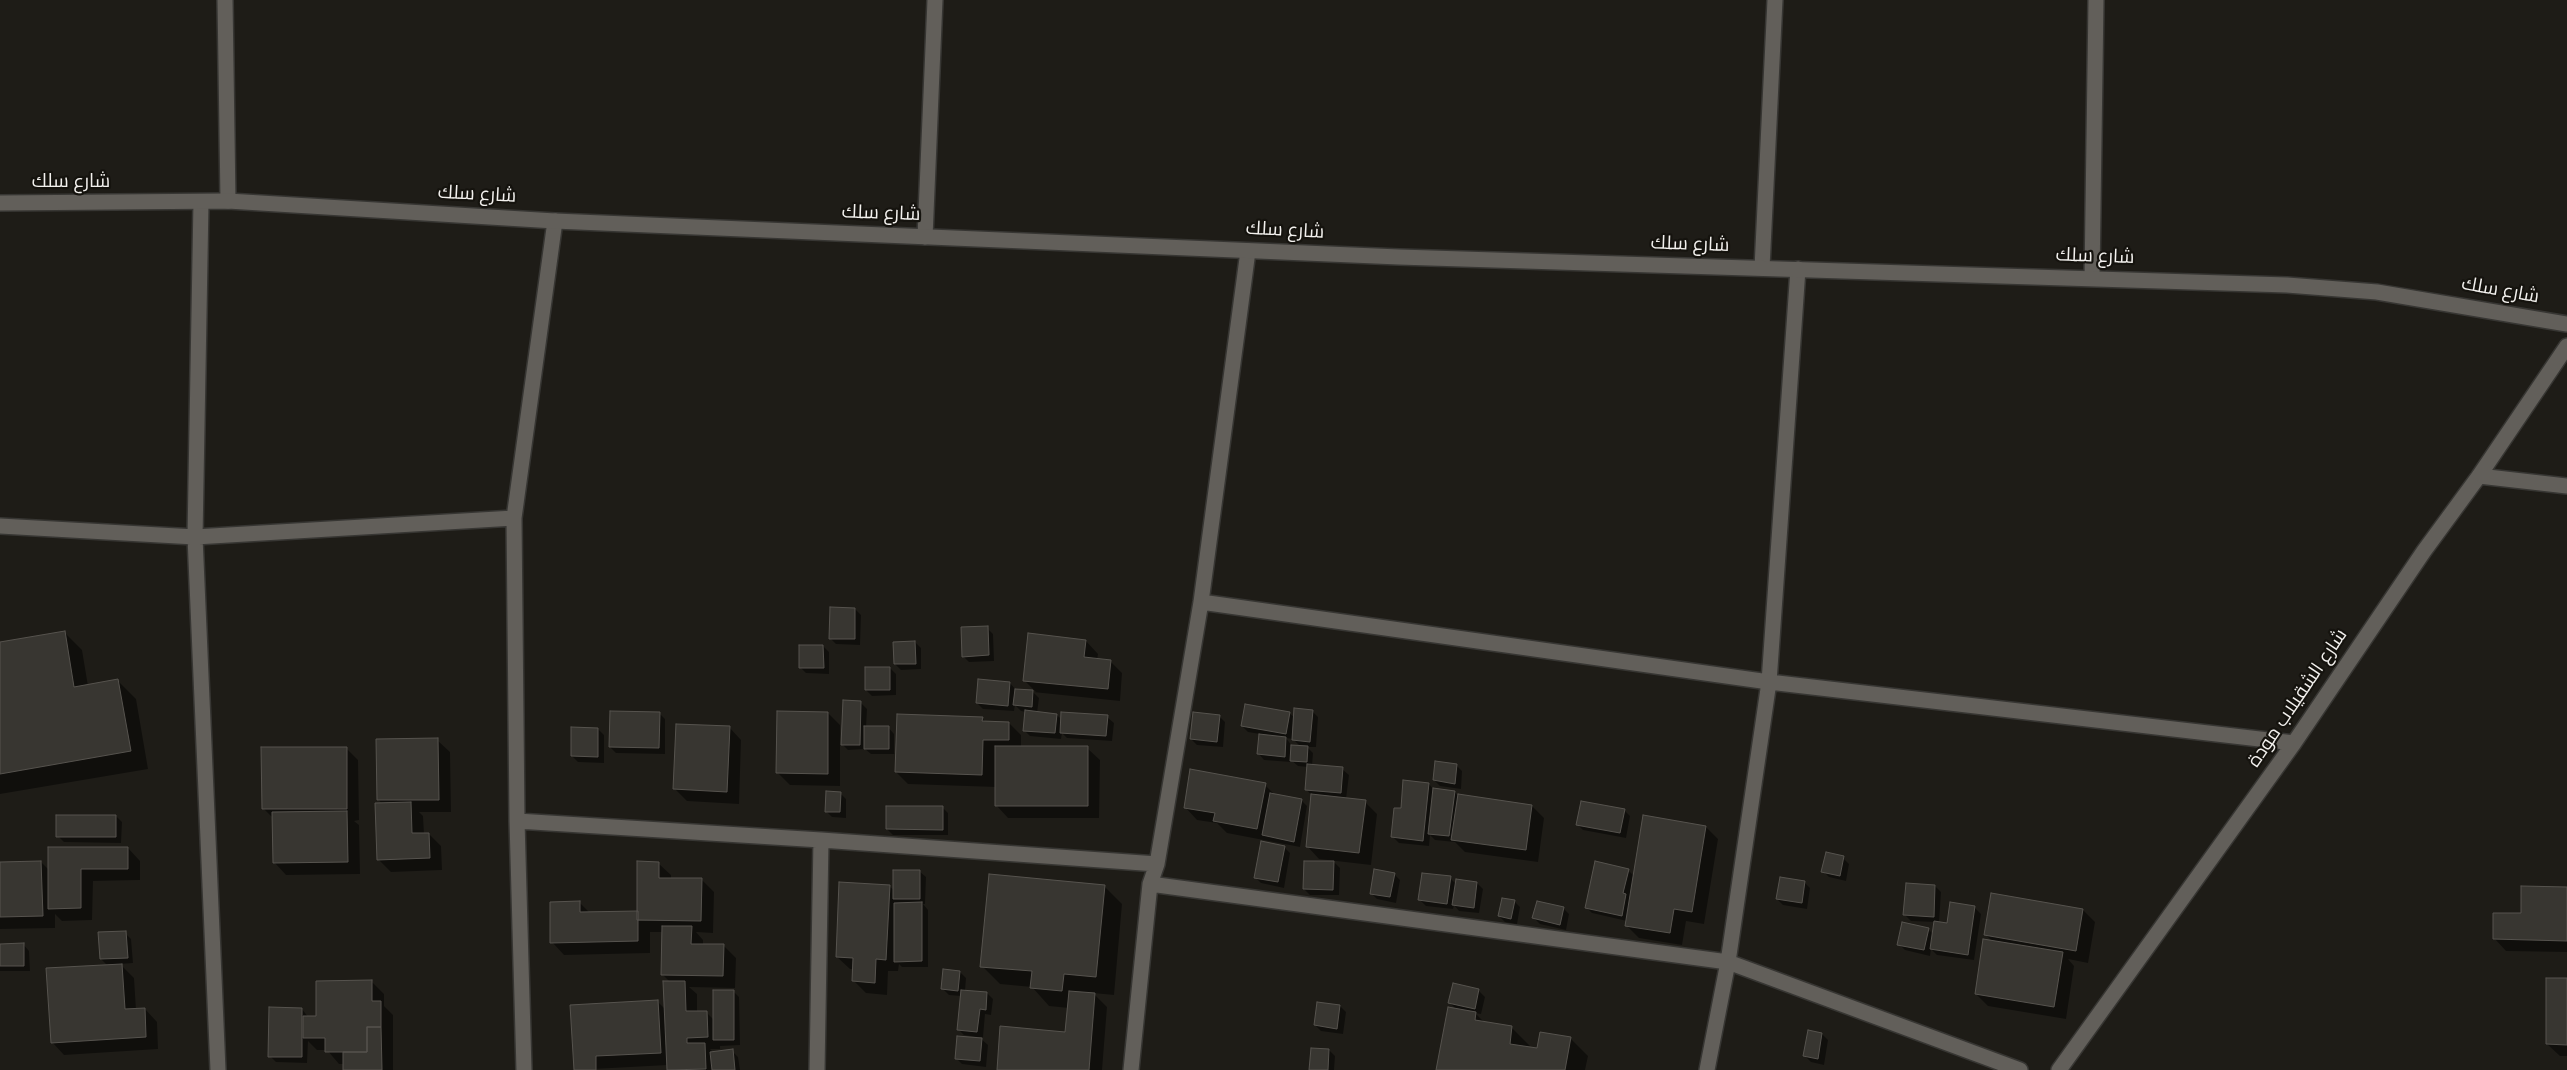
<!DOCTYPE html>
<html>
<head>
<meta charset="utf-8">
<style>
	body { margin:0 }
	canvas { display:block; background:#1e1c17 }
</style>
</head>
<body>
<canvas width="2567" height="1070"></canvas>
<script>
const c = document.querySelector('canvas').getContext('2d');
c.lineJoin = 'round';
function fillPath(path, color) { c.fillStyle = color; c.fill(path, 'evenodd'); }
const toPath = rows => new Path2D(rows.map(r => 'M' + r).join(''));
function strokePath(path, color, width, dash) { c.strokeStyle = color; c.lineWidth = width; c.lineCap = dash ? 'butt' : 'round'; c.setLineDash(dash || []); c.stroke(path); }
function drawText(font, color, halo, rows, align = 'center') {
  c.font = font + ' Spectral,Cairo,serif'; c.lineWidth = 4.5; c.setLineDash([]); c.textBaseline = 'middle'; c.strokeStyle = halo; c.fillStyle = color; for (const [text, x, y, turn = 0] of rows) {
    c.save(); c.translate(x, y); c.rotate((+turn || 0) * Math.PI / 180); c.textAlign = isNaN(turn) ? turn : align; if (halo) c.strokeText(text, 0, 0); c.fillText(text, 0, 0); c.restore();
  }
}
fillPath(toPath([
	[855,609,861,615,860,645,836,644,830,638],
	[987,628,993,634,994,661,969,662,963,656],
	[64,632,82,650,88,686,118,681,136,699,148,769,0,794,0,643],
	[1086,641,1098,654,1097,660,1110,661,1122,673,1120,701,1033,692,1039,698,1037,713,1057,715,1062,720,1107,717,1114,723,1112,741,1067,738,1062,733,1061,739,1030,736,1024,730,1026,712,1021,711,1015,705,1014,711,983,709,977,703,1010,683,1016,690,1036,692,1024,680],
	[915,642,921,648,921,669,901,670,895,664],
	[823,646,829,652,829,674,806,673,800,667],
	[890,668,896,674,896,695,872,696,866,690],
	[861,703,867,709,866,728,888,727,894,734,894,754,982,718,986,722,1009,723,1021,735,1021,747,1087,748,1100,760,1099,818,1008,818,996,805,996,787,908,784,896,772,897,754,871,754,865,749,848,750,841,743],
	[1312,711,1318,717,1316,747,1307,747,1313,753,1312,766,1342,769,1349,775,1346,799,1365,802,1377,814,1371,865,1319,859,1307,846,1312,796,1306,789,1308,767,1298,766,1291,760,1291,762,1264,760,1258,753,1260,734,1248,732,1242,726,1289,713,1295,718],
	[1286,738,1293,739,1300,746,1292,746],
	[659,713,665,719,665,754,616,753,610,747],
	[828,713,840,725,840,786,790,785,778,773],
	[1219,716,1225,722,1223,747,1197,745,1191,739],
	[729,727,741,740,739,804,687,801,675,789],
	[598,729,604,735,604,763,578,762,572,756],
	[437,740,450,752,451,812,419,812,423,816,424,834,429,834,441,846,442,870,391,872,378,859,383,804,378,800],
	[346,748,358,760,359,820,354,821,359,825,360,874,286,875,274,862,274,819,263,808],
	[1456,765,1462,771,1461,789,1440,786,1434,780],
	[1429,784,1434,790,1455,792,1457,795,1532,806,1544,818,1538,862,1465,852,1455,842,1435,840,1430,835,1429,846,1399,843,1393,837],
	[1265,785,1276,796,1301,800,1307,806,1300,847,1227,833,1217,823,1197,820,1185,807],
	[840,793,846,799,846,818,832,817,826,811],
	[942,807,948,813,948,835,893,835,887,829],
	[1624,810,1630,816,1626,838,1583,830,1577,824],
	[116,816,122,822,121,843,64,842,58,836],
	[1706,827,1718,839,1704,924,1686,921,1682,945,1639,938,1626,925,1627,921,1592,913,1586,907,1628,870,1634,876],
	[1284,847,1290,853,1284,888,1261,883,1255,877],
	[128,848,140,861,140,880,93,881,92,920,62,921,55,914,55,928,0,929,0,863,41,862,49,870],
	[1843,858,1849,864,1846,881,1829,877,1823,871],
	[1334,862,1340,868,1339,895,1310,895,1304,889],
	[658,863,671,875,671,879,702,880,714,892,713,933,696,932,703,940,703,945,724,946,736,958,735,988,689,987,697,994,697,1012,706,1012,714,1020,733,991,739,997,740,1045,720,1046,720,1049,710,1049,714,1053,732,1051,738,1057,740,1070,668,1070,668,1065,575,1070,657,1001,665,1009,670,982,662,974,663,932,650,932,650,953,564,955,552,942,579,902,590,913,638,913],
	[919,871,926,877,925,904,923,904,928,910,928,967,902,967,899,964,898,971,888,971,887,995,866,993,854,981,854,969,850,969,837,957,889,886,895,891],
	[1394,874,1400,880,1396,903,1377,899,1371,893],
	[1450,878,1456,884,1477,883,1483,889,1479,913,1459,911,1454,905,1453,909,1426,906,1420,900],
	[1804,882,1810,888,1807,909,1783,905,1777,899],
	[1104,886,1122,904,1114,995,1093,993,1107,1007,1102,1070,998,1070,1067,1033,1069,1008,1049,1006,1032,987,1000,984,982,966],
	[1935,886,1941,892,1939,923,1948,924,1951,904,1975,908,1981,914,1974,960,1937,955,1931,949,1930,956,1905,950,1899,944,1928,929,1933,934,1935,922,1911,921,1905,915],
	[2567,888,2567,952,2506,951,2494,938,2522,915],
	[1514,901,1520,907,1517,924,1505,922,1499,916],
	[1563,908,1569,914,1566,930,1540,924,1534,918],
	[2083,910,2095,922,2088,963,2068,959,2074,966,2066,1019,1988,1006,1976,994,1992,941,1986,935],
	[125,933,131,939,133,963,120,964,134,978,136,1010,145,1009,157,1022,158,1049,64,1055,52,1042,108,966,101,959],
	[23,944,29,951,30,971,0,971,0,945],
	[944,970,960,972,966,978,965,991,987,993,993,999,991,1015,985,1014,983,1037,979,1037,988,1045,986,1067,962,1064,956,1058,977,1037,964,1035,958,1029,961,996,949,995,943,989],
	[2567,979,2567,1056,2560,1056,2547,1044],
	[372,982,384,994,384,1006,393,1015,393,1070,344,1070,344,1064,339,1064,327,1050,317,1050,308,1041,307,1063,276,1062,270,1056,302,1009,308,1017,318,1017],
	[1478,990,1485,997,1481,1014,1475,1013,1485,1023,1512,1028,1530,1046,1529,1048,1538,1050,1570,1038,1588,1056,1585,1070,1437,1070,1457,1010,1450,1003],
	[1340,1006,1346,1012,1343,1034,1321,1031,1315,1025],
	[1822,1034,1828,1040,1824,1065,1811,1062,1805,1056],
	[1329,1050,1335,1056,1334,1070,1311,1070]
]), '#0007');
const building = toPath([
	[830,607,855,608,855,639,829,639,830,607],
	[988,626,989,655,962,657,961,627,988,626],
	[65,631,74,687,118,679,131,751,0,774,0,642,65,631],
	[1028,633,1086,640,1084,657,1111,660,1108,689,1023,681,1028,633],
	[915,641,916,664,894,664,893,642,915,641],
	[799,645,823,645,824,668,799,668,799,645],
	[865,667,890,667,890,690,865,690,865,667],
	[978,679,1010,682,1008,706,976,703,978,679],
	[1015,689,1033,690,1032,707,1013,705,1015,689],
	[843,700,861,701,860,745,841,745,843,700],
	[1245,704,1290,712,1286,734,1241,726,1245,704],
	[1294,708,1313,710,1310,742,1292,740,1294,708],
	[1025,710,1057,714,1055,733,1023,731,1025,710],
	[610,711,660,712,659,748,609,747,610,711],
	[777,711,828,712,828,774,776,773,777,711],
	[1061,712,1108,715,1106,736,1060,733,1061,712],
	[1193,712,1220,715,1217,742,1190,739,1193,712],
	[897,714,983,717,982,721,1009,722,1009,740,983,740,982,775,895,772,897,714],
	[676,724,730,726,727,792,673,789,676,724],
	[864,726,889,726,889,749,864,749,864,726],
	[571,727,598,728,598,757,571,756,571,727],
	[1259,734,1286,737,1285,757,1257,754,1259,734],
	[438,738,439,800,377,800,376,739,438,738],
	[1291,745,1308,746,1307,762,1290,761,1291,745],
	[995,746,1088,746,1088,806,995,806,995,746],
	[261,747,347,747,347,809,262,809,261,747],
	[1435,761,1457,764,1455,784,1433,780,1435,761],
	[1307,764,1343,767,1341,793,1305,790,1307,764],
	[1190,769,1266,783,1257,829,1213,821,1215,813,1184,808,1190,769],
	[1403,780,1429,783,1423,841,1391,837,1394,808,1401,808,1403,780],
	[1433,788,1455,791,1449,836,1428,834,1433,788],
	[826,791,841,792,840,812,825,812,826,791],
	[1270,793,1302,799,1294,842,1262,835,1270,793],
	[1311,794,1366,800,1359,853,1306,847,1311,794],
	[1458,794,1532,805,1526,850,1451,840,1458,794],
	[1581,801,1625,809,1620,833,1576,825,1581,801],
	[411,802,412,833,429,833,430,858,377,860,375,803,411,802],
	[886,806,943,806,943,830,886,829,886,806],
	[347,811,348,862,273,863,272,812,347,811],
	[56,815,116,815,116,837,56,837,56,815],
	[1643,815,1706,826,1692,912,1674,909,1670,933,1625,926,1643,815],
	[1261,841,1285,846,1278,882,1254,878,1261,841],
	[48,847,128,847,128,869,81,869,81,908,48,909,48,847],
	[1826,852,1844,856,1840,876,1821,872,1826,852],
	[41,861,43,916,0,917,0,862,41,861],
	[637,861,659,862,659,878,702,878,701,921,637,920,637,861],
	[1304,861,1334,861,1333,890,1303,889,1304,861],
	[1595,861,1629,869,1623,893,1626,894,1622,916,1585,908,1595,861],
	[1374,869,1395,873,1390,897,1370,894,1374,869],
	[893,870,920,870,920,899,893,899,893,870],
	[1422,873,1451,876,1447,904,1418,900,1422,873],
	[989,874,1105,885,1096,977,1064,974,1062,991,1030,988,1032,971,980,967,989,874],
	[1780,877,1805,881,1802,903,1776,899,1780,877],
	[1456,879,1477,882,1474,908,1452,905,1456,879],
	[839,882,890,885,886,960,876,959,875,983,852,981,853,958,836,957,839,882],
	[1906,883,1935,885,1934,917,1903,915,1906,883],
	[2521,886,2567,887,2567,941,2493,939,2493,913,2521,913,2521,886],
	[1991,893,2083,909,2076,951,1984,935,1991,893],
	[1502,898,1515,900,1511,919,1498,916,1502,898],
	[580,901,580,912,638,911,638,941,550,943,550,902,580,901],
	[1537,901,1564,907,1560,925,1532,918,1537,901],
	[922,902,922,961,894,962,894,903,922,902],
	[1950,902,1975,906,1968,955,1930,949,1934,921,1947,923,1950,902],
	[1902,922,1929,928,1924,950,1897,945,1902,922],
	[662,926,692,926,691,944,724,944,723,976,661,975,662,926],
	[126,931,128,958,100,959,98,932,126,931],
	[1983,939,2063,952,2054,1007,1975,994,1983,939],
	[24,943,24,966,0,966,0,944,24,943],
	[122,964,125,1009,145,1008,146,1037,51,1043,46,968,122,964],
	[943,969,960,971,958,991,941,989,943,969],
	[2546,978,2567,978,2567,1045,2546,1044,2546,978],
	[372,980,372,1001,381,1001,381,1027,367,1027,367,1052,325,1052,325,1038,303,1038,303,1016,316,1016,316,981,372,980],
	[663,981,685,981,686,1011,707,1011,708,1037,687,1038,687,1043,705,1043,706,1069,667,1070,663,981],
	[1453,983,1479,989,1475,1009,1448,1003,1453,983],
	[713,990,734,990,734,1040,713,1040,713,990],
	[961,990,987,992,986,1010,980,1009,977,1032,957,1030,961,990],
	[1069,991,1095,993,1089,1070,997,1070,1000,1026,1065,1032,1069,991],
	[658,1000,661,1053,596,1056,596,1070,574,1070,570,1005,658,1000],
	[1317,1002,1340,1005,1337,1029,1314,1025,1317,1002],
	[269,1007,302,1008,302,1057,268,1057,269,1007],
	[1448,1007,1476,1012,1475,1020,1512,1026,1510,1044,1537,1048,1540,1032,1571,1037,1565,1070,1436,1070,1448,1007],
	[367,1027,381,1027,382,1070,343,1070,343,1052,367,1052,367,1027],
	[1808,1030,1822,1033,1818,1059,1803,1056,1808,1030],
	[957,1036,982,1038,980,1061,955,1059,957,1036],
	[1311,1048,1329,1049,1328,1070,1309,1070,1311,1048],
	[733,1049,735,1070,712,1070,710,1052,733,1049]
]);
fillPath(building, '#383631');
strokePath(building, '#56534e', 1);
const street = toPath([
	[225,0,228,201],
	[201,202,195,537,218,1070],
	[925,237,935,0],
	[1762,268,1775,0],
	[2092,278,2096,0],
	[2479,476,2567,486],
	[0,526,195,537,514,518],
	[1201,602,1769,682,2294,743],
	[517,821,821,840,1157,864],
	[1150,884,1728,962,2020,1070],
	[524,1070,517,821,514,518,555,221],
	[817,1070,821,840],
	[1131,1070,1150,884,1157,864,1201,602,1248,251],
	[1707,1070,1728,962,1769,682,1798,269],
	[2059,1070,2294,743,2424,551,2479,476,2567,346]
]);
const secondary = toPath([
	[0,203,228,201,555,221,1399,257,2287,285,2377,292,2567,324]
]);
strokePath(street, '#373633', 18);
strokePath(secondary, '#373633', 18);
strokePath(street, '#625f5a', 15);
strokePath(secondary, '#625f5a', 15);
drawText('19px', '#f3f1ee', '#15130e', [
	["شارع سلك",71,183],
	["شارع سلك",477,196,3],
	["شارع سلك",881,215,2],
	["شارع سلك",1285,232,3],
	["شارع سلك",1690,246,2],
	["شارع سلك",2095,258,2],
	["شارع سلك",2500,292,10],
	["شارع الشقيلاب مودة",2299,699,-56]
]);
</script>
</body>
</html>
